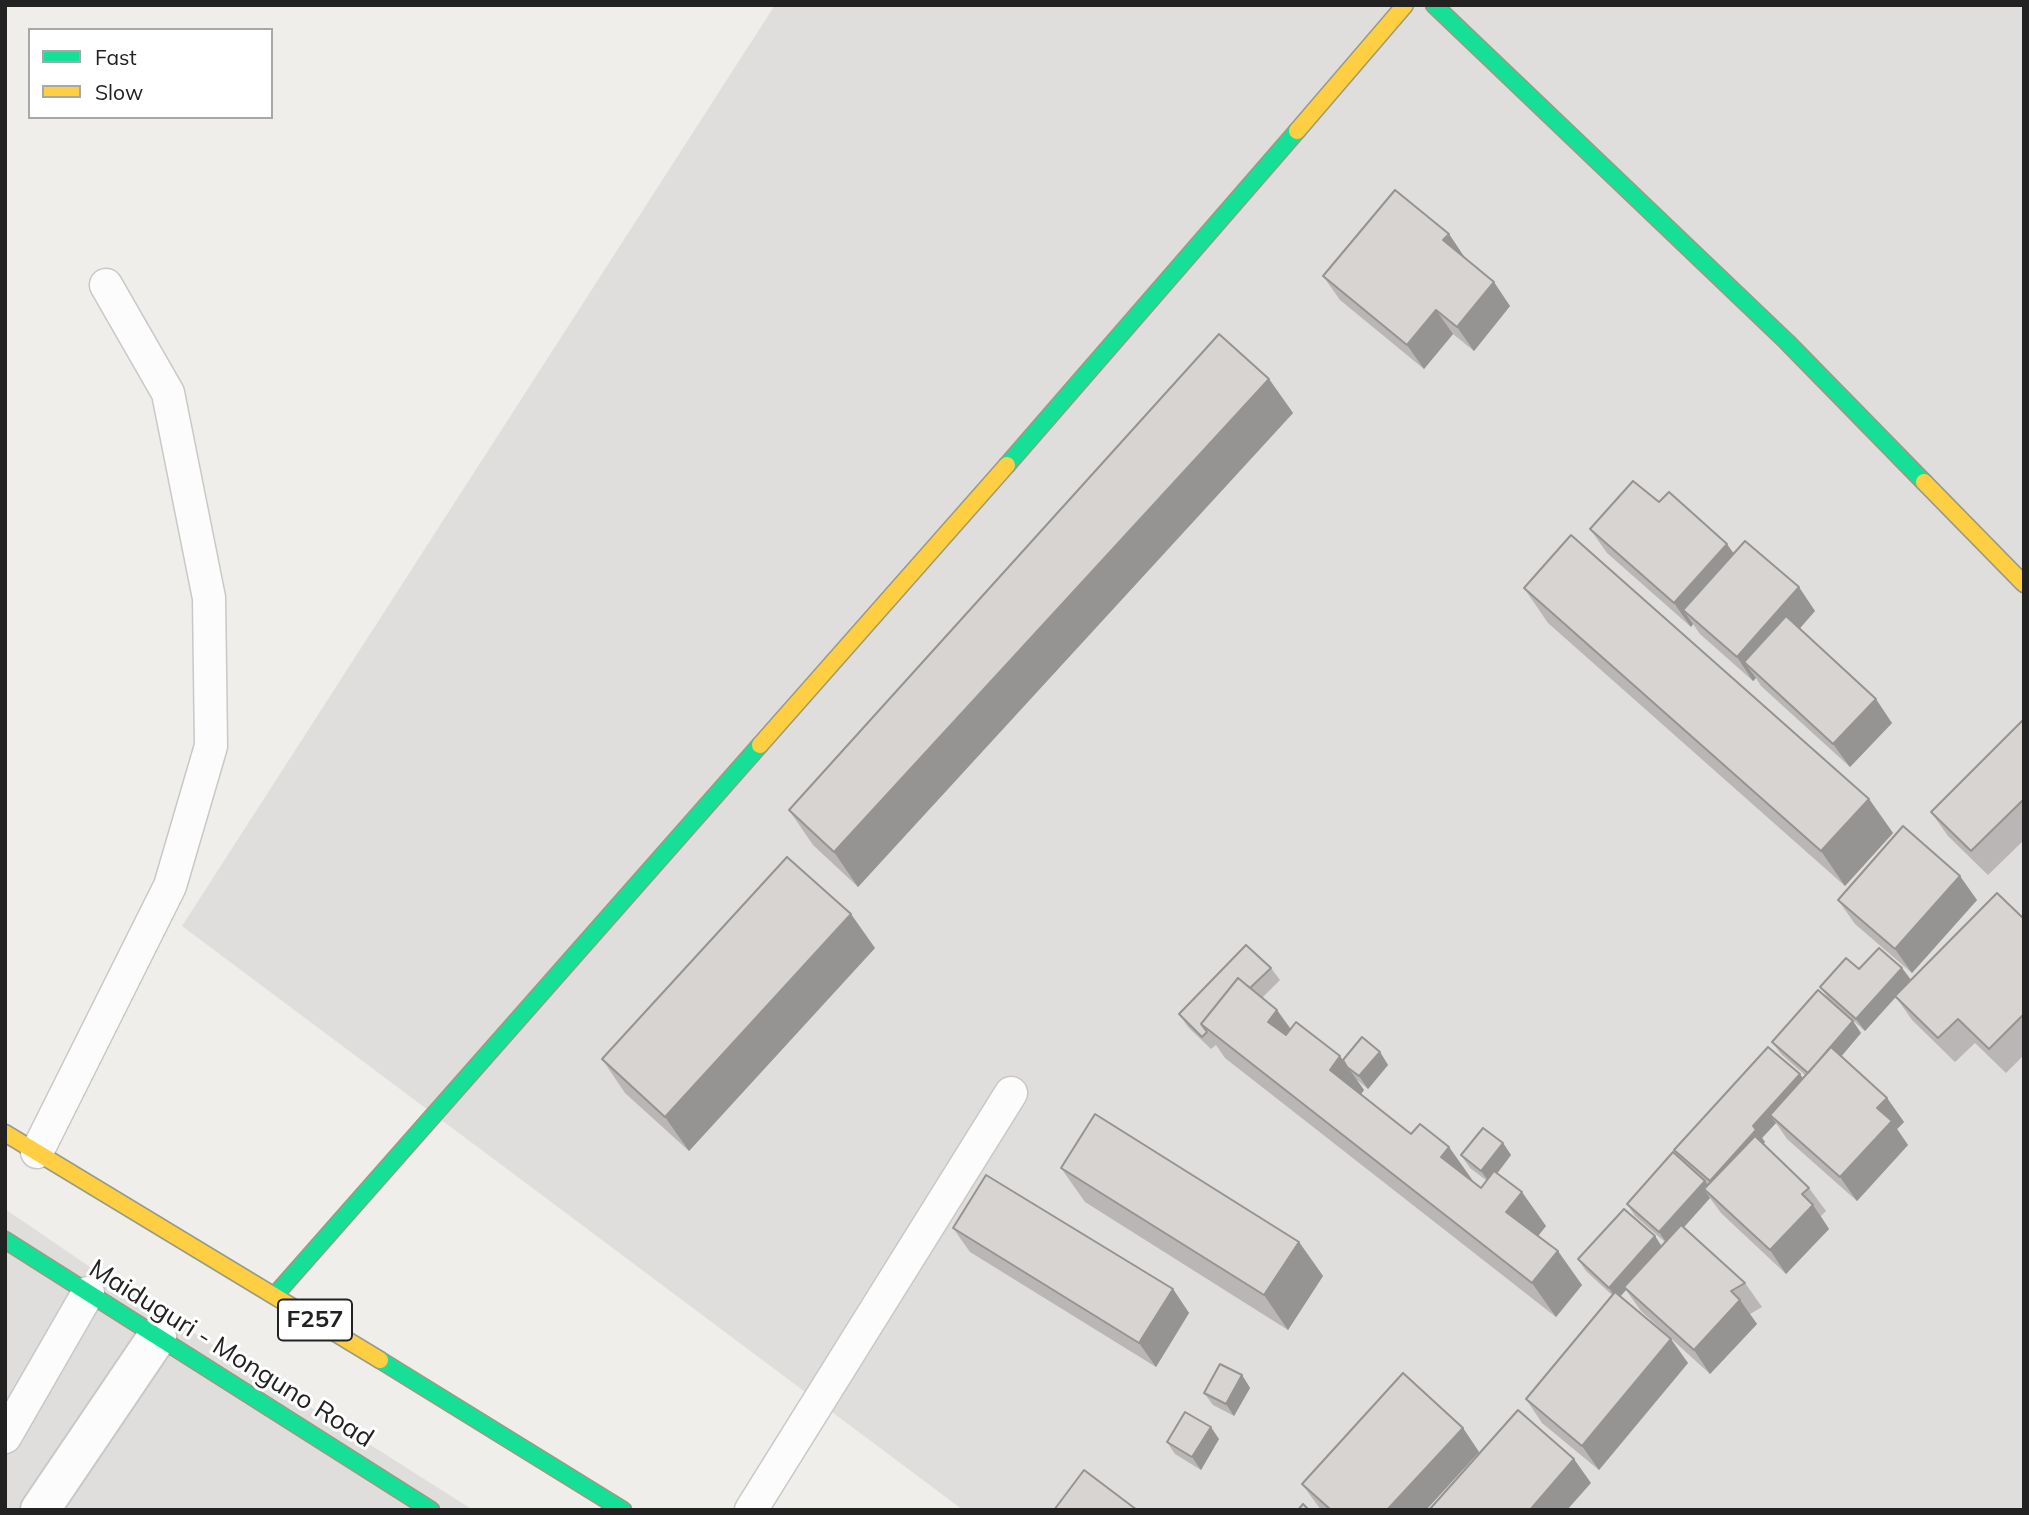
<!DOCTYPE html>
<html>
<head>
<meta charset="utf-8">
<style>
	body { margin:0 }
	#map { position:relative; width:2029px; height:1515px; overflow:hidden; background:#f0eeeb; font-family:Mulish,sans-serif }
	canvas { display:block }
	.frame { position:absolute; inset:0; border:7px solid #222; pointer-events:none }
	.legend { position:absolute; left:28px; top:28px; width:245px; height:91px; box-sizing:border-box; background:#fff; border:2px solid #a7a7a7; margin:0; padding:9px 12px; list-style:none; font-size:21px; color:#222 }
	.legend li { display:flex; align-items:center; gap:14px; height:35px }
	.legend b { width:35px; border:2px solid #a7a7a7 }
</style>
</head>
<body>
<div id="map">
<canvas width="2029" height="1515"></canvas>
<div class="frame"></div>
<ul class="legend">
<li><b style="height:9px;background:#16e098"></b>Fast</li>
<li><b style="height:9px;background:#ffcf43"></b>Slow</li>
</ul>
</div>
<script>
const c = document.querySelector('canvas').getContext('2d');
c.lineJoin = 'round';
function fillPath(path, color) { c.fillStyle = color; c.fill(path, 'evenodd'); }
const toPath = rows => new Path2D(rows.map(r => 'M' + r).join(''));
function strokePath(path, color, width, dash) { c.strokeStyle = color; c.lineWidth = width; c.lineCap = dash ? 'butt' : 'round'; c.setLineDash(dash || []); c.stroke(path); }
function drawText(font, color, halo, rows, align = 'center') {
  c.font = font + ' Mulish,sans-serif'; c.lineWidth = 6; c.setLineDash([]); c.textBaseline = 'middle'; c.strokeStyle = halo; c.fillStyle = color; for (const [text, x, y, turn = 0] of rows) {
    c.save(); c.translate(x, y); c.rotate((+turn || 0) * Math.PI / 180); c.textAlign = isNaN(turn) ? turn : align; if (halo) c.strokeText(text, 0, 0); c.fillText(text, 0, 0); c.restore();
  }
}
fillPath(toPath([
	[775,5,2024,5,2024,1510,963,1510,182,926],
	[5,1209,90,1267,473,1510,5,1510]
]), '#dfdedc');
const lane = toPath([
	[37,1152,170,886,211,746,209,598,168,393,106,285],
	[5,1437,88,1293],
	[751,1510,1011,1093]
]);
const street = toPath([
	[40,1510,157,1337]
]);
const fast = toPath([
	[1434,5,1787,342,1924,482],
	[1007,465,1297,131],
	[5,1240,431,1510],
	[275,1295,760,745],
	[380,1360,623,1510]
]);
const slow = toPath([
	[1297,131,1405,5],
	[1924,482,2024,584],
	[760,745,1007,465],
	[5,1133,380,1360]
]);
strokePath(lane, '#c9c8c7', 35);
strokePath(street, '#c9c8c7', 42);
strokePath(fast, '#999a82', 19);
strokePath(slow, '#999a82', 19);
strokePath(lane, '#fdfcfc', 32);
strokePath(street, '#fdfcfc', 38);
strokePath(fast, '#16e098', 16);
strokePath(slow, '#ffcf43', 16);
fillPath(toPath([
	[1449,234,1465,258,1510,306,1474,351,1453,334,1424,369,1340,300,1323,276],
	[1269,379,1293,413,858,887,813,845,789,810],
	[1659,502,1815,611,1800,628,1892,723,1850,767,1761,686,1756,678,1753,681,1700,634,1693,624,1691,627,1607,553,1590,529],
	[1524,588,1869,799,1893,833,1845,886,1548,623],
	[2024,719,2024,840,1988,875,1948,836,1931,812],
	[1838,900,1977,900,1912,973,1855,924],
	[2024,919,2024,1055,2006,1073,1975,1043,1955,1062,1912,1020,1896,997,1865,1031,1829,999,1820,987,1859,969,1902,968,1911,980],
	[875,948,689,1151,625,1093,602,1059],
	[1271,968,1280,980,1262,998,1277,1010,1291,1029,1343,1060,1380,1052,1388,1065,1368,1089,1356,1079,1364,1090,1361,1094,1411,1134,1449,1147,1473,1181,1481,1188,1486,1180,1470,1168,1461,1155,1503,1143,1511,1155,1497,1173,1546,1226,1538,1236,1582,1285,1556,1317,1225,1058,1216,1045,1211,1049,1188,1027,1179,1014],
	[1861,1033,1841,1057,1887,1098,1904,1122,1897,1129,1908,1145,1857,1201,1787,1139,1776,1123,1762,1138,1765,1142,1763,1144,1809,1188,1826,1211,1821,1216,1829,1229,1786,1274,1721,1213,1710,1198,1684,1227,1745,1283,1762,1307,1750,1314,1757,1324,1710,1374,1641,1311,1626,1290,1620,1297,1688,1363,1599,1470,1542,1423,1526,1399,1612,1295,1586,1271,1578,1259,1655,1236,1662,1246,1665,1242,1635,1216,1627,1204,1682,1161,1674,1150,1803,1079,1806,1076,1781,1054,1772,1042],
	[1061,1168,1299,1242,1323,1276,1288,1330,1085,1202],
	[953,1228,1173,1289,1189,1313,1156,1367,970,1252],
	[1242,1375,1250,1388,1234,1416,1213,1405,1204,1393],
	[1463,1428,1479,1452,1426,1510,1321,1510,1302,1484],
	[1219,1439,1201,1470,1175,1454,1167,1442]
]), '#b9b6b5');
fillPath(toPath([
	[1449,234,1465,258,1460,264,1443,240],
	[1494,282,1510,306,1474,351,1457,327],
	[1436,310,1453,334,1424,369,1407,345],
	[1269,379,1293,413,858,887,834,852],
	[1727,544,1744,568,1683,610,1693,624,1691,627,1674,603],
	[1799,587,1815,611,1759,675,1744,662,1756,678,1753,681,1737,657],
	[1876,699,1892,723,1850,767,1833,744],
	[1869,799,1893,833,1845,886,1821,851],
	[1960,876,1977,900,1912,973,1895,949],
	[851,914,875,948,689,1151,665,1117],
	[1902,968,1911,980,1865,1031,1856,1019],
	[1277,1010,1301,1044,1292,1056,1268,1022],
	[1853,1021,1861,1033,1816,1086,1808,1073],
	[1380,1052,1388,1065,1368,1089,1359,1076],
	[1340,1056,1364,1090,1354,1104,1330,1070],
	[1800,1074,1809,1087,1770,1115,1776,1123,1762,1138,1765,1142,1719,1193,1710,1181,1753,1126],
	[1887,1098,1904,1122,1897,1129,1908,1145,1857,1201,1840,1177,1877,1108],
	[1503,1143,1511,1155,1490,1183,1481,1171],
	[1449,1147,1473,1181,1441,1157],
	[1705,1181,1714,1193,1704,1189,1710,1198,1668,1245,1659,1232],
	[1522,1192,1546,1226,1530,1246,1506,1212],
	[1813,1205,1829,1229,1786,1274,1770,1250],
	[1655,1236,1663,1249,1624,1287,1626,1290,1617,1300,1609,1288],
	[1299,1242,1323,1276,1288,1330,1264,1295],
	[1558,1251,1582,1285,1556,1317,1532,1283],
	[1173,1289,1189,1313,1156,1367,1139,1343],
	[1740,1300,1757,1324,1710,1374,1694,1350],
	[1671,1339,1688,1363,1599,1470,1582,1446],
	[1242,1375,1250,1388,1234,1416,1226,1404],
	[1211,1427,1219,1439,1201,1470,1192,1457],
	[1463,1428,1479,1452,1426,1510,1387,1510],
	[1574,1459,1591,1483,1567,1510,1530,1510]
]), '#969493');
const building = toPath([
	[1395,190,1449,234,1443,240,1494,282,1457,327,1436,310,1407,345,1323,276,1395,190],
	[1219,334,1269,379,834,852,789,810,1219,334],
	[1633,481,1659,502,1669,492,1727,544,1674,603,1590,529,1633,481],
	[1571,535,1869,799,1821,851,1524,588,1571,535],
	[1745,541,1799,587,1737,657,1683,610,1745,541],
	[1786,616,1876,699,1833,744,1744,662,1786,616],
	[2024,719,2024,799,1971,851,1931,812,2024,719],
	[1903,826,1960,876,1895,949,1838,900,1903,826],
	[787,857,851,914,665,1117,602,1059,787,857],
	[1997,893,2024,919,2024,1014,1989,1049,1958,1019,1938,1038,1895,996,1997,893],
	[1246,945,1271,968,1250,988,1238,978,1201,1024,1207,1032,1202,1037,1179,1014,1246,945],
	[1879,948,1902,968,1856,1019,1820,987,1846,958,1859,969,1879,948],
	[1238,978,1277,1010,1268,1022,1286,1035,1296,1022,1340,1056,1330,1070,1411,1134,1420,1124,1449,1147,1441,1157,1481,1188,1494,1171,1522,1192,1506,1212,1558,1251,1532,1283,1201,1024,1238,978],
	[1818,990,1853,1021,1808,1073,1772,1042,1818,990],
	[1362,1037,1380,1052,1359,1076,1347,1067,1343,1060,1362,1037],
	[1768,1047,1800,1074,1753,1126,1756,1130,1710,1181,1674,1150,1768,1047],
	[1831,1047,1887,1098,1877,1108,1892,1121,1840,1177,1770,1115,1831,1047],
	[1095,1114,1299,1242,1264,1295,1061,1168,1095,1114],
	[1483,1128,1503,1143,1481,1171,1461,1155,1483,1128],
	[1755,1136,1809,1188,1802,1194,1813,1205,1770,1250,1704,1189,1755,1136],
	[1673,1152,1705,1181,1659,1232,1627,1204,1673,1152],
	[986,1175,1173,1289,1139,1343,953,1228,986,1175],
	[1624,1209,1655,1236,1609,1288,1578,1259,1624,1209],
	[1681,1225,1745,1283,1731,1291,1740,1300,1694,1350,1624,1287,1681,1225],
	[1615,1292,1671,1339,1582,1446,1526,1399,1615,1292],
	[1220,1364,1242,1375,1226,1404,1204,1393,1220,1364],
	[1403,1373,1463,1428,1387,1510,1331,1510,1302,1484,1403,1373],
	[1518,1410,1574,1459,1530,1510,1429,1510,1518,1410],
	[1185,1412,1211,1427,1192,1457,1167,1442,1185,1412],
	[1084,1470,1137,1510,1054,1510,1084,1470],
	[1303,1504,1309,1510,1298,1510,1303,1504]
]);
fillPath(building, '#d7d4d2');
strokePath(building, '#969493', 2);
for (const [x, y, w] of [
	[315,1320,74]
]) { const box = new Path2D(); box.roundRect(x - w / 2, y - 20.5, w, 41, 5); c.fillStyle = '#fff'; c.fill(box); strokePath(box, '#222', 2); }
drawText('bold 24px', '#222', null, [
	["F257",315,1320]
]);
drawText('26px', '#222', '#fff', [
	["Maiduguri - Monguno Road",231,1354,32]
]);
</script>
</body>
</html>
